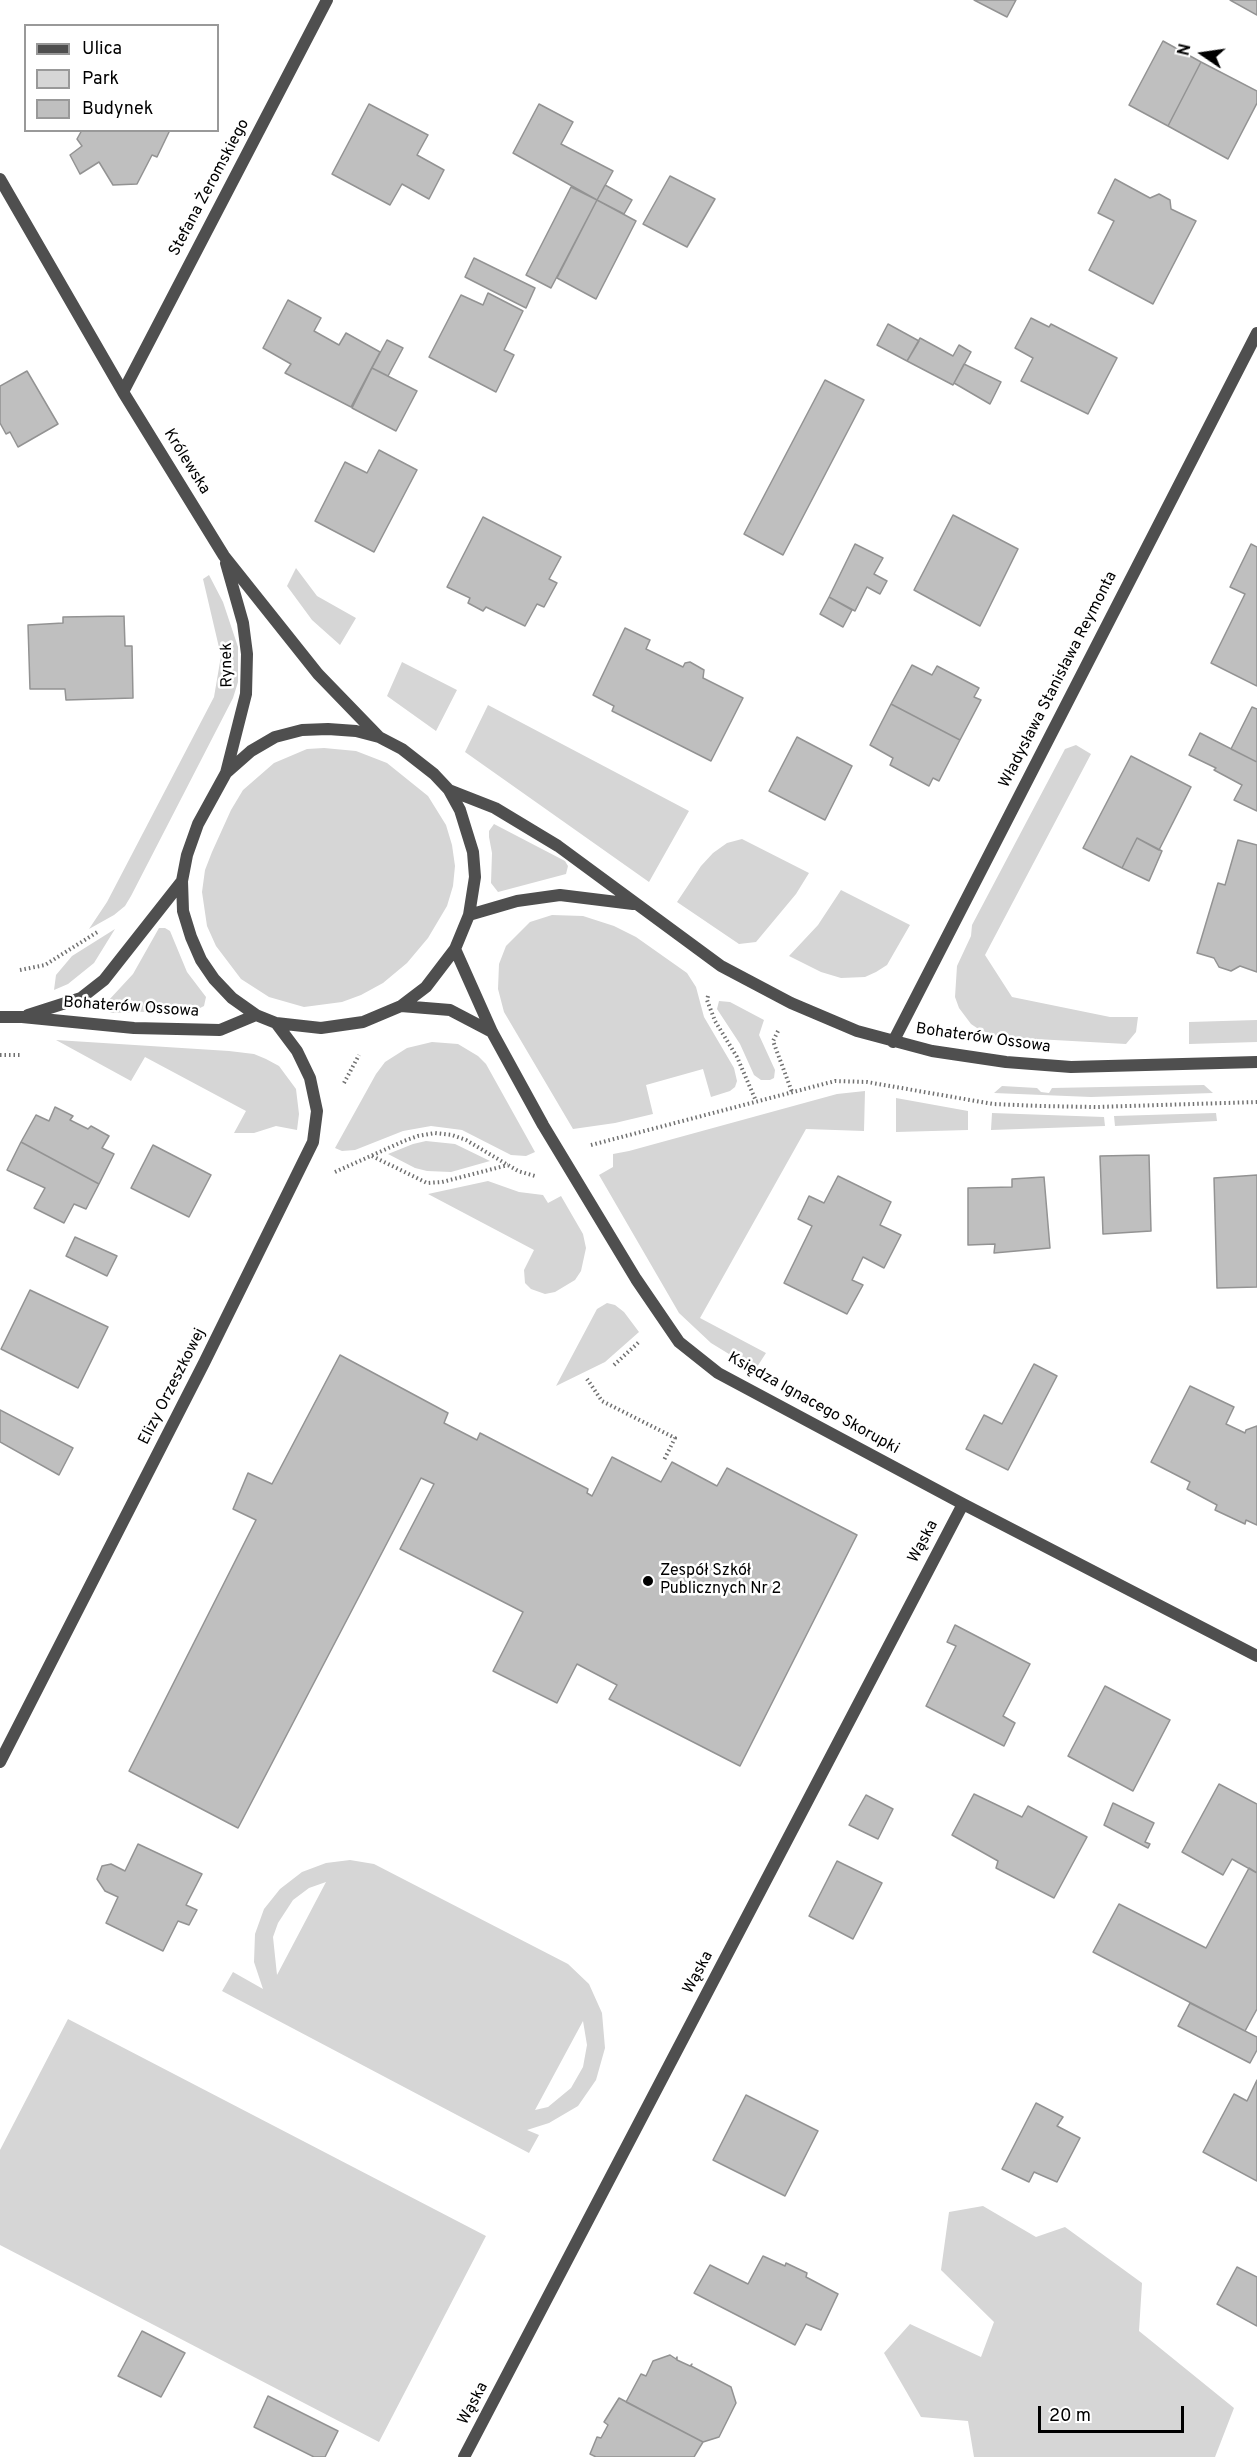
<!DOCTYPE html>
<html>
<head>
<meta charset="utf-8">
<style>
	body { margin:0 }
	#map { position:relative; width:1257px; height:2457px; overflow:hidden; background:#fff; font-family:Overpass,sans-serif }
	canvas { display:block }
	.legend { position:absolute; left:24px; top:24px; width:195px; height:108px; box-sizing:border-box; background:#fff; border:2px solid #999; margin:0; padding:8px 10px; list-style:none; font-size:18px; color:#000 }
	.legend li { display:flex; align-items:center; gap:12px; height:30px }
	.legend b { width:30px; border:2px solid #999 }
	.north { position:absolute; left:1173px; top:24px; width:60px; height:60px; -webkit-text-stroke:4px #fff; paint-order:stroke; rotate:283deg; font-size:16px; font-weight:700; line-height:24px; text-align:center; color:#000 }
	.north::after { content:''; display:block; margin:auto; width:21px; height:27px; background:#000; clip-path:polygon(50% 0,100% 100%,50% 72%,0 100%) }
	.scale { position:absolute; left:1038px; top:2406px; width:146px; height:27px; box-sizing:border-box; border:3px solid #000; border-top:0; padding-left:8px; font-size:18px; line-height:21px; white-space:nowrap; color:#000; -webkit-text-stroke:4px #fff; paint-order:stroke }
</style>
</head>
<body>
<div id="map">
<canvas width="1257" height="2457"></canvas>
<ul class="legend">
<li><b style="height:8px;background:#4f4f4f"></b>Ulica</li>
<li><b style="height:16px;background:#d6d6d6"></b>Park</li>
<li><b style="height:16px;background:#bfbfbf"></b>Budynek</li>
</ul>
<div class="north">N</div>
<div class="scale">20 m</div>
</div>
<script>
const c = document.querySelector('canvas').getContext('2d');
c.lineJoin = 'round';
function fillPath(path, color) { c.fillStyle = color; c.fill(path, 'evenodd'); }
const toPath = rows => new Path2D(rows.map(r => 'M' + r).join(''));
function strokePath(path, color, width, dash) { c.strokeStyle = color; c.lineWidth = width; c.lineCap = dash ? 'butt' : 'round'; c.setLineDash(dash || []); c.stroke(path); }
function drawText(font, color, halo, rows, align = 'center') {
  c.font = font + ' Overpass,sans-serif'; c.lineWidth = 5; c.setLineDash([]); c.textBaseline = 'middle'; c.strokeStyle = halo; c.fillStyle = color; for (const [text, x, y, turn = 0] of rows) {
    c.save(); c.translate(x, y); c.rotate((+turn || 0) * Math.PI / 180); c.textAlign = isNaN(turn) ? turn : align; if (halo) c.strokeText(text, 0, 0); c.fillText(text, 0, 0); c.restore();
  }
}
fillPath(toPath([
	[296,568,317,596,356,618,340,645,312,620,287,586],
	[209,575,223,602,238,647,238,682,233,698,131,896,125,906,114,915,89,929,107,902,214,697,221,656,203,579],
	[402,662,457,690,436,731,387,696],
	[488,705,689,811,649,882,465,752],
	[1076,745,1091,754,985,955,1012,997,1110,1017,1138,1017,1136,1032,1126,1044,1000,1037,980,1030,971,1024,959,1008,955,997,957,966,971,936,972,925,1065,749],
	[324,748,356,751,387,763,428,796,446,825,452,845,455,866,453,886,447,906,428,938,407,963,383,983,361,995,342,1002,304,1007,269,997,241,979,216,946,207,926,202,892,205,870,212,852,231,810,243,790,274,763,307,749],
	[494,824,565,861,568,866,566,874,498,892,491,883,492,853,489,837,489,831],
	[742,839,809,873,796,894,756,942,739,944,677,902,701,866,713,853,727,843],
	[841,890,910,925,887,965,876,972,865,977,841,978,821,972,789,956,818,925],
	[552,915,583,916,614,926,636,937,687,973,696,987,704,1017,734,1068,737,1081,735,1087,730,1091,711,1097,703,1069,646,1085,653,1114,615,1123,573,1129,504,1012,498,989,499,964,506,946,530,922],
	[159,928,165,928,170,931,187,972,206,997,204,1006,196,1010,111,1013,107,1008,108,1001,133,974],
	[115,929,94,963,68,984,54,990,56,975,72,956],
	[719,1001,730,1002,764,1020,759,1035,775,1070,774,1078,770,1080,761,1080,754,1075,740,1044,717,1009],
	[1257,1020,1257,1042,1189,1044,1189,1022],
	[56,1040,229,1051,254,1054,266,1059,279,1066,296,1089,299,1114,297,1130,276,1126,254,1133,234,1133,246,1111,145,1057,131,1081],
	[432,1042,458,1044,478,1056,486,1064,535,1152,526,1156,511,1155,462,1130,431,1126,403,1131,355,1150,342,1151,335,1148,376,1074,385,1062,407,1048],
	[1204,1085,1213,1093,1091,1097,994,1093,1002,1086,1037,1088,1041,1092,1049,1093,1052,1088],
	[865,1091,864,1131,806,1129,700,1318,766,1353,755,1370,711,1343,679,1313,599,1175,613,1167,613,1154,629,1151,837,1094],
	[896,1098,968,1111,968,1130,896,1132],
	[992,1113,1104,1117,1105,1126,991,1130],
	[1216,1113,1217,1121,1115,1126,1114,1116],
	[426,1141,455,1144,490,1161,451,1172,427,1171,415,1168,388,1154,413,1144],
	[488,1181,519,1192,543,1195,548,1203,561,1196,583,1234,586,1248,581,1271,575,1280,555,1292,545,1294,531,1289,525,1283,524,1270,534,1250,428,1194],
	[607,1303,615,1305,624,1312,639,1332,605,1362,556,1386,597,1309],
	[350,1860,374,1864,568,1964,589,1984,602,2013,605,2048,596,2080,578,2106,549,2123,527,2130,539,2135,529,2153,222,1991,233,1972,263,1989,254,1962,255,1934,264,1909,280,1889,302,1872,326,1863],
	[326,1882,277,1975,273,1937,278,1923,293,1900,309,1888],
	[583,2021,587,2045,583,2067,571,2088,548,2107,535,2110],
	[68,2019,486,2236,379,2442,0,2245,0,2150],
	[983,2206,1036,2237,1065,2227,1142,2283,1139,2331,1234,2408,1215,2457,974,2457,968,2421,921,2417,884,2353,910,2324,981,2357,994,2322,941,2270,949,2212]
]), '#d6d6d6');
const building = toPath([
	[974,0,1016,0,1007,17,974,0],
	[1230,0,1257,0,1257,15,1230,0],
	[1163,41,1201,62,1168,126,1129,105,1163,41],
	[1201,62,1257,91,1257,103,1228,159,1168,126,1201,62],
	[369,104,428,135,417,155,444,170,429,199,402,184,390,205,332,174,369,104],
	[539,104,573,122,561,144,613,171,597,200,513,153,539,104],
	[82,130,170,130,157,157,152,155,137,184,113,185,99,162,80,174,70,155,82,146,77,139,82,130],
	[670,176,715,199,687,247,643,224,670,176],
	[1115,179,1150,198,1159,194,1170,200,1171,209,1196,221,1153,304,1089,270,1114,221,1098,213,1115,179],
	[605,185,632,200,624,214,597,200,605,185],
	[571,187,597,200,551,288,526,275,571,187],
	[597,200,636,221,596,299,557,278,597,200],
	[474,258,535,288,526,308,465,277,474,258],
	[488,293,523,311,504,350,514,355,496,392,429,357,461,295,483,305,488,293],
	[288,300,321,318,314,331,339,345,346,333,380,352,351,407,285,373,291,364,263,348,288,300],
	[1031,318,1049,327,1051,324,1117,358,1088,414,1021,381,1033,358,1015,348,1031,318],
	[888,324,919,341,907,361,877,345,888,324],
	[920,338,953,356,959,345,971,352,953,385,907,361,920,338],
	[387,340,403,348,388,376,372,368,387,340],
	[964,364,1001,382,990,404,954,383,964,364],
	[372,368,417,391,396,431,352,408,372,368],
	[27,371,58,424,18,447,10,432,6,434,0,423,0,386,27,371],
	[825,380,864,400,783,555,744,534,825,380],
	[379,450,417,470,374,552,315,521,345,462,367,473,379,450],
	[953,515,1018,549,980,626,914,590,953,515],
	[483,517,561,557,549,579,557,583,544,607,537,604,525,626,486,607,483,611,468,603,470,598,447,587,483,517],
	[855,544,883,558,874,574,887,581,880,594,867,587,855,611,829,597,855,544],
	[1251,544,1257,547,1257,686,1211,663,1245,594,1230,587,1251,544],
	[829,597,852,610,843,627,820,614,829,597],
	[124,616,125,646,132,646,133,698,66,700,65,689,30,689,28,625,63,623,63,617,124,616],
	[625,628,650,640,646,649,683,667,685,663,690,662,704,670,703,678,743,698,711,761,612,711,614,706,593,695,625,628],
	[912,665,932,675,937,666,979,688,974,697,981,700,960,740,891,704,912,665],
	[891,704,960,740,939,781,933,778,929,786,890,765,893,758,870,745,891,704],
	[1252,707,1257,709,1257,762,1231,749,1252,707],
	[1200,733,1257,762,1257,811,1234,800,1242,785,1214,770,1216,768,1189,755,1200,733],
	[797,737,852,766,825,820,769,791,797,737],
	[1131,756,1191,787,1159,850,1137,838,1122,868,1083,848,1131,756],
	[1137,838,1162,851,1149,881,1122,868,1137,838],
	[1238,840,1257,845,1257,972,1240,966,1231,971,1219,967,1214,958,1197,953,1218,883,1225,885,1238,840],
	[55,1107,73,1116,70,1120,88,1129,91,1126,109,1136,102,1148,114,1154,99,1184,21,1142,36,1115,49,1121,55,1107],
	[21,1142,99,1184,86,1209,74,1204,64,1223,34,1208,45,1188,7,1170,21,1142],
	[153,1145,211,1175,189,1217,131,1188,153,1145],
	[1149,1155,1151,1231,1103,1234,1100,1156,1149,1155],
	[1257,1175,1257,1287,1217,1288,1214,1178,1257,1175],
	[838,1176,891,1202,880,1225,901,1235,884,1268,863,1257,852,1280,863,1285,847,1314,784,1283,812,1226,798,1219,809,1196,824,1203,838,1176],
	[1044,1177,1050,1248,994,1253,995,1244,968,1245,968,1188,1012,1187,1012,1179,1044,1177],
	[75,1237,117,1256,107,1276,66,1256,75,1237],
	[30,1290,108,1327,78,1388,1,1349,30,1290],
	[340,1355,448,1413,444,1423,477,1440,480,1433,588,1489,587,1493,592,1496,612,1457,661,1482,672,1462,717,1486,727,1468,857,1535,740,1766,609,1699,617,1685,577,1664,557,1703,493,1671,523,1612,400,1549,434,1484,421,1478,238,1828,129,1771,256,1520,233,1509,248,1473,272,1484,340,1355],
	[1034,1364,1057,1376,1008,1470,966,1449,984,1415,1002,1424,1034,1364],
	[1190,1386,1234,1407,1226,1424,1245,1433,1246,1430,1257,1426,1257,1525,1246,1520,1245,1524,1215,1510,1217,1505,1187,1489,1190,1482,1151,1462,1190,1386],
	[0,1410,73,1448,59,1475,0,1442,0,1410],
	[955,1625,1030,1664,1003,1716,1015,1723,1004,1746,926,1706,956,1646,947,1642,955,1625],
	[1105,1686,1170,1720,1133,1791,1068,1756,1105,1686],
	[1219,1784,1257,1804,1257,1873,1232,1859,1223,1875,1182,1852,1219,1784],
	[974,1794,1022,1817,1028,1806,1087,1837,1054,1898,996,1868,998,1861,952,1835,974,1794],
	[866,1795,893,1809,878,1839,849,1825,866,1795],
	[1113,1803,1154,1823,1145,1842,1150,1844,1148,1848,1104,1825,1113,1803],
	[138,1844,202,1874,186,1905,197,1910,189,1925,178,1921,163,1951,106,1923,118,1897,105,1891,97,1879,102,1866,111,1864,125,1871,138,1844],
	[837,1861,882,1883,853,1939,809,1916,837,1861],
	[1249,1868,1257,1873,1257,2009,1245,2031,1093,1952,1119,1904,1206,1948,1249,1868],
	[1190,2003,1257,2037,1257,2050,1250,2063,1178,2026,1190,2003],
	[1257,2080,1257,2181,1203,2152,1234,2094,1247,2101,1257,2080],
	[746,2095,818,2131,785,2196,713,2160,746,2095],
	[1036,2103,1063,2117,1057,2126,1080,2138,1057,2182,1034,2172,1029,2182,1002,2169,1036,2103],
	[763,2256,785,2266,786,2263,807,2273,806,2277,838,2294,821,2330,806,2324,795,2345,694,2293,710,2265,748,2284,763,2256],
	[1237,2267,1257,2277,1257,2326,1217,2304,1237,2267],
	[142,2331,185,2353,161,2397,118,2376,142,2331],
	[670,2355,676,2359,677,2357,677,2360,690,2366,692,2364,691,2366,731,2387,736,2403,719,2437,703,2442,626,2402,641,2374,646,2376,653,2361,670,2355],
	[268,2396,338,2431,325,2457,314,2457,254,2427,268,2396],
	[619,2398,703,2442,694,2457,596,2457,590,2454,597,2437,601,2438,608,2425,604,2422,619,2398]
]);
fillPath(building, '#bfbfbf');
strokePath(building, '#939393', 1.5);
strokePath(toPath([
	[20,970,45,965,99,931],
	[708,996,707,1000,715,1021,737,1057,756,1101],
	[778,1031,773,1041,792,1092],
	[0,1055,22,1055],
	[344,1083,359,1055],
	[591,1145,835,1081,867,1082,993,1104,1041,1106,1096,1107,1257,1102],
	[372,1156,427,1183,442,1182,508,1165],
	[335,1172,404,1141,418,1136,435,1133,452,1135,466,1140,518,1171,535,1176],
	[614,1365,640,1341],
	[587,1379,602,1401,675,1438,664,1460]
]), '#717171', 4, [1.5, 3]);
strokePath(toPath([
	[0,179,123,392,224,556,318,674,379,737],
	[123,392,327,0],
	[328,729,356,731,379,737,402,749,434,774,449,790,460,810,473,852,475,877,469,915,455,949,426,987,401,1006,363,1022,321,1028,276,1023,256,1015,232,998,214,979,201,960,191,937,183,911,182,881,187,855,198,824,226,773,251,751,275,737,302,730,328,729],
	[226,773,246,694,247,654,243,623,226,563],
	[449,790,495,808,558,846,721,966,791,1003,857,1031,932,1051,1006,1062,1071,1067,1257,1062],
	[469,915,517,901,560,895,633,904],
	[455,949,492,1032,543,1125,636,1279,679,1342,718,1373,963,1504,1257,1656],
	[401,1006,450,1010,492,1032],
	[28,1015,81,998,104,980,182,881],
	[0,1017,22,1017,134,1028,220,1030,256,1015],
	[893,1042,1257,333],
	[0,1762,204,1363,313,1142,317,1111,310,1078,297,1051,276,1023],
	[464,2457,963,1504]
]), '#4f4f4f', 12);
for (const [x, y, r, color] of [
	[648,1581,6,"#000"]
]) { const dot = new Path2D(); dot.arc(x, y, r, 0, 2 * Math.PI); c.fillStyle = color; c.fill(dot); strokePath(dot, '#fff', 2); }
drawText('16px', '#000', '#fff', [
	["Stefana Żeromskiego",210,188,-62],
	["Królewska",186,462,58],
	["Rynek",228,665,-91],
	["Władysława Stanisława Reymonta",1059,680,-63],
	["Bohaterów Ossowa",131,1008,4],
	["Bohaterów Ossowa",983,1039,8],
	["Elizy Orzeszkowej",173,1387,-63],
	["Księdza Ignacego Skorupki",813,1404,29],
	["Wąska",924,1542,-62],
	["Wąska",699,1973,-62],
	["Wąska",474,2404,-62]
]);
drawText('16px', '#000', '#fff', [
	["Zespół Szkół",660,1572],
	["Publicznych Nr 2",660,1590]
], 'left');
</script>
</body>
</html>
